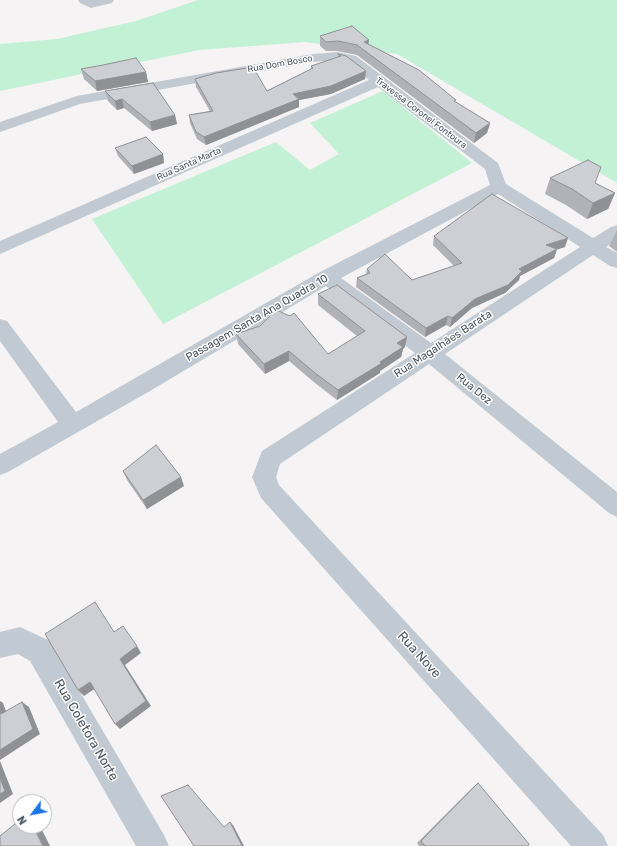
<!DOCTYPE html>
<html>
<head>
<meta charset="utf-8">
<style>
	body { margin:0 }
	#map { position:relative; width:617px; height:846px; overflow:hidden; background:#f5f3f3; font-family:Rubik,sans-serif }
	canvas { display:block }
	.north { position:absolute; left:12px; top:794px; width:40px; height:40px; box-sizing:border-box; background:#fff; border:1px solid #b7bbc0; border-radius:50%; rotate:238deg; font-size:11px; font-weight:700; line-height:16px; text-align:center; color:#4a5661 }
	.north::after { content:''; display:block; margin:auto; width:14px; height:18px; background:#1a73e8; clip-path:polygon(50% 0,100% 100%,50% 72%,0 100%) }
</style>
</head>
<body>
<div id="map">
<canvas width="617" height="846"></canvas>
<div class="north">N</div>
</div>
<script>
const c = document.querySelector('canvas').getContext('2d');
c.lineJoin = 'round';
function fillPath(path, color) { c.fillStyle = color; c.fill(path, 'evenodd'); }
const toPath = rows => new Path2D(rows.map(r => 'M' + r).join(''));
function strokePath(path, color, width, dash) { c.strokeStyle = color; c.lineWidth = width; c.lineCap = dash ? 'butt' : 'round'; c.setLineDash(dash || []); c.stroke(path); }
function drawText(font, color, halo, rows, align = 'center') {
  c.font = font + ' Rubik,sans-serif'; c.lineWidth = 3; c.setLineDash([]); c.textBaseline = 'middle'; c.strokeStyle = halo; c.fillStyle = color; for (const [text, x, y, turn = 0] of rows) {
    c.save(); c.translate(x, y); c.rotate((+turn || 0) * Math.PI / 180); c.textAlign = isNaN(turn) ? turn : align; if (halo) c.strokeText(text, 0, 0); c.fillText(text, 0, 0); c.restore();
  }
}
fillPath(toPath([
	[198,0,617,0,617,183,397,54,305,42,199,50,0,91,0,44,57,39,136,21],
	[383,91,472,163,163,324,92,219,276,142,310,170,339,154,310,123]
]), '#c3f1d5');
fillPath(toPath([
	[78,0,114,0,112,3,91,8,80,3,78,0],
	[337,52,356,56,498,163,506,184,593,238,611,227,617,225,617,239,606,247,617,253,617,268,610,266,593,255,445,354,617,492,617,517,609,513,429,364,280,464,276,477,279,485,603,835,608,846,571,846,261,498,252,477,262,451,415,353,326,286,150,391,8,472,0,475,0,454,58,422,0,341,0,319,7,321,76,412,320,272,490,185,485,169,378,87,0,254,0,241,369,80,346,62,337,60,313,62,80,104,0,132,0,122,77,96,313,54,337,52],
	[498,194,580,247,431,343,341,278,498,194],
	[20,627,50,641,164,835,169,846,136,846,30,661,18,654,0,658,0,632,20,627]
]), '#c1cad2');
fillPath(toPath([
	[320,36,369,44,455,102,490,123,487,133,474,143,357,55,337,51,326,51,320,46],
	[338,54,366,71,365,79,331,94,299,100,299,107,206,145,197,139,190,123,189,115,210,111,196,87,195,79,267,91,311,69,311,66,338,57],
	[81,69,146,72,148,82,97,91,84,79],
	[105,91,175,115,177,124,152,131,124,108,117,110,108,101],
	[115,148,163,154,164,163,134,174,118,156],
	[550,178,595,183,615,193,608,209,587,219,566,205,545,194],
	[617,230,617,252,609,246],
	[434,236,565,247,557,249,554,258,520,276,519,280,505,293,472,308,450,327,446,325,425,337,356,287,357,278,366,274,367,269,412,280,454,266,433,245],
	[318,294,405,347,403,349,401,357,380,371,380,373,337,400,315,383,289,361,265,374,238,344,236,334,328,354,357,336,318,305],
	[123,471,184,486,147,509,127,480],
	[478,783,528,846,419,846,417,843,472,788]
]), '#b0b2b7');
fillPath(toPath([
	[369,40,368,49,364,42],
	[366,71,365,79,331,94,299,100,299,107,206,145,204,137,293,94],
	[146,72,148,82,97,91,95,81],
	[122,99,124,108,117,110,115,101],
	[175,115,177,124,152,131,150,122],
	[490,123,487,133,474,143,476,133],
	[163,154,164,163,134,174,132,166],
	[615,193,608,209,587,219,593,203],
	[568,238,565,247,543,254,546,245],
	[557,249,554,258,520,276,519,280,505,293,472,308,450,327,452,318,475,299,519,269],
	[448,316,446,325,425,337,426,328],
	[407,337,405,347,403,349,401,357,380,371,380,373,337,400,338,390,380,362,397,343],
	[289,351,289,361,265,374,264,364],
	[181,477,184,486,147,509,143,500],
	[137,646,141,653,125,665,151,706,120,729,115,724,120,659],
	[90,682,96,688,84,696,78,690],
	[0,701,3,703,9,719,1,714,0,711],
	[22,702,29,707,40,734,0,760,0,750],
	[0,761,13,794,0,803],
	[230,822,233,825,244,846,242,846],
	[33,826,40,826,50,846,43,846]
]), '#909195');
const building = toPath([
	[352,26,369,40,364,42,419,70,456,100,454,101,490,123,476,133,357,45,338,41,326,42,320,36,352,26],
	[338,54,346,56,366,71,331,86,293,94,299,99,204,137,196,132,189,115,213,111,195,79,216,73,253,67,267,91,313,68,311,66,341,56,338,54],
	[136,58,146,72,95,81,81,69,103,65,136,58],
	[153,83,175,115,150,122,122,99,115,101,105,91,153,83],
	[146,137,163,154,132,166,115,148,146,137],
	[588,160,601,167,595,183,615,193,593,203,572,189,550,178,588,160],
	[492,194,568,238,546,245,557,249,519,269,522,271,508,285,475,299,452,318,448,316,426,328,357,278,370,273,367,269,385,254,412,280,462,263,434,236,492,194],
	[337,285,407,337,397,343,403,347,380,362,382,363,338,390,315,373,289,351,264,364,236,334,260,326,276,310,290,316,294,313,328,354,365,331,318,294,337,285],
	[156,445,181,477,143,500,123,471,156,445],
	[95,602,114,632,123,626,137,646,120,659,146,701,115,724,90,682,78,690,45,634,95,602],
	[22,702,33,729,0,750,0,711,1,714,22,702],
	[0,778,5,791,0,794,0,778],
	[478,783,529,844,528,846,425,846,421,841,478,783],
	[188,785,224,827,230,822,242,846,194,846,161,796,188,785],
	[20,820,20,826,33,826,43,846,0,846,0,836,20,820]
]);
fillPath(building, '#cdcfd5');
strokePath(building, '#909195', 1);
drawText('9px', '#4a5661', '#fff', [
	["Rua Dom Bosco",280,64,-10],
	["Travessa Coronel Fontoura",421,113,37],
	["Rua Santa Marta",189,164,-24]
]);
drawText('11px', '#4a5661', '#fff', [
	["Passagem Santa Ana Quadra 10",257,318,-30],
	["Rua Magalhães Barata",443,344,-33],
	["Rua Dez",474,389,39]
]);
drawText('13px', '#4a5661', '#fff', [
	["Rua Nove",419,655,48],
	["Rua Coletora Norte",86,730,60]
]);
</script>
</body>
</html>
